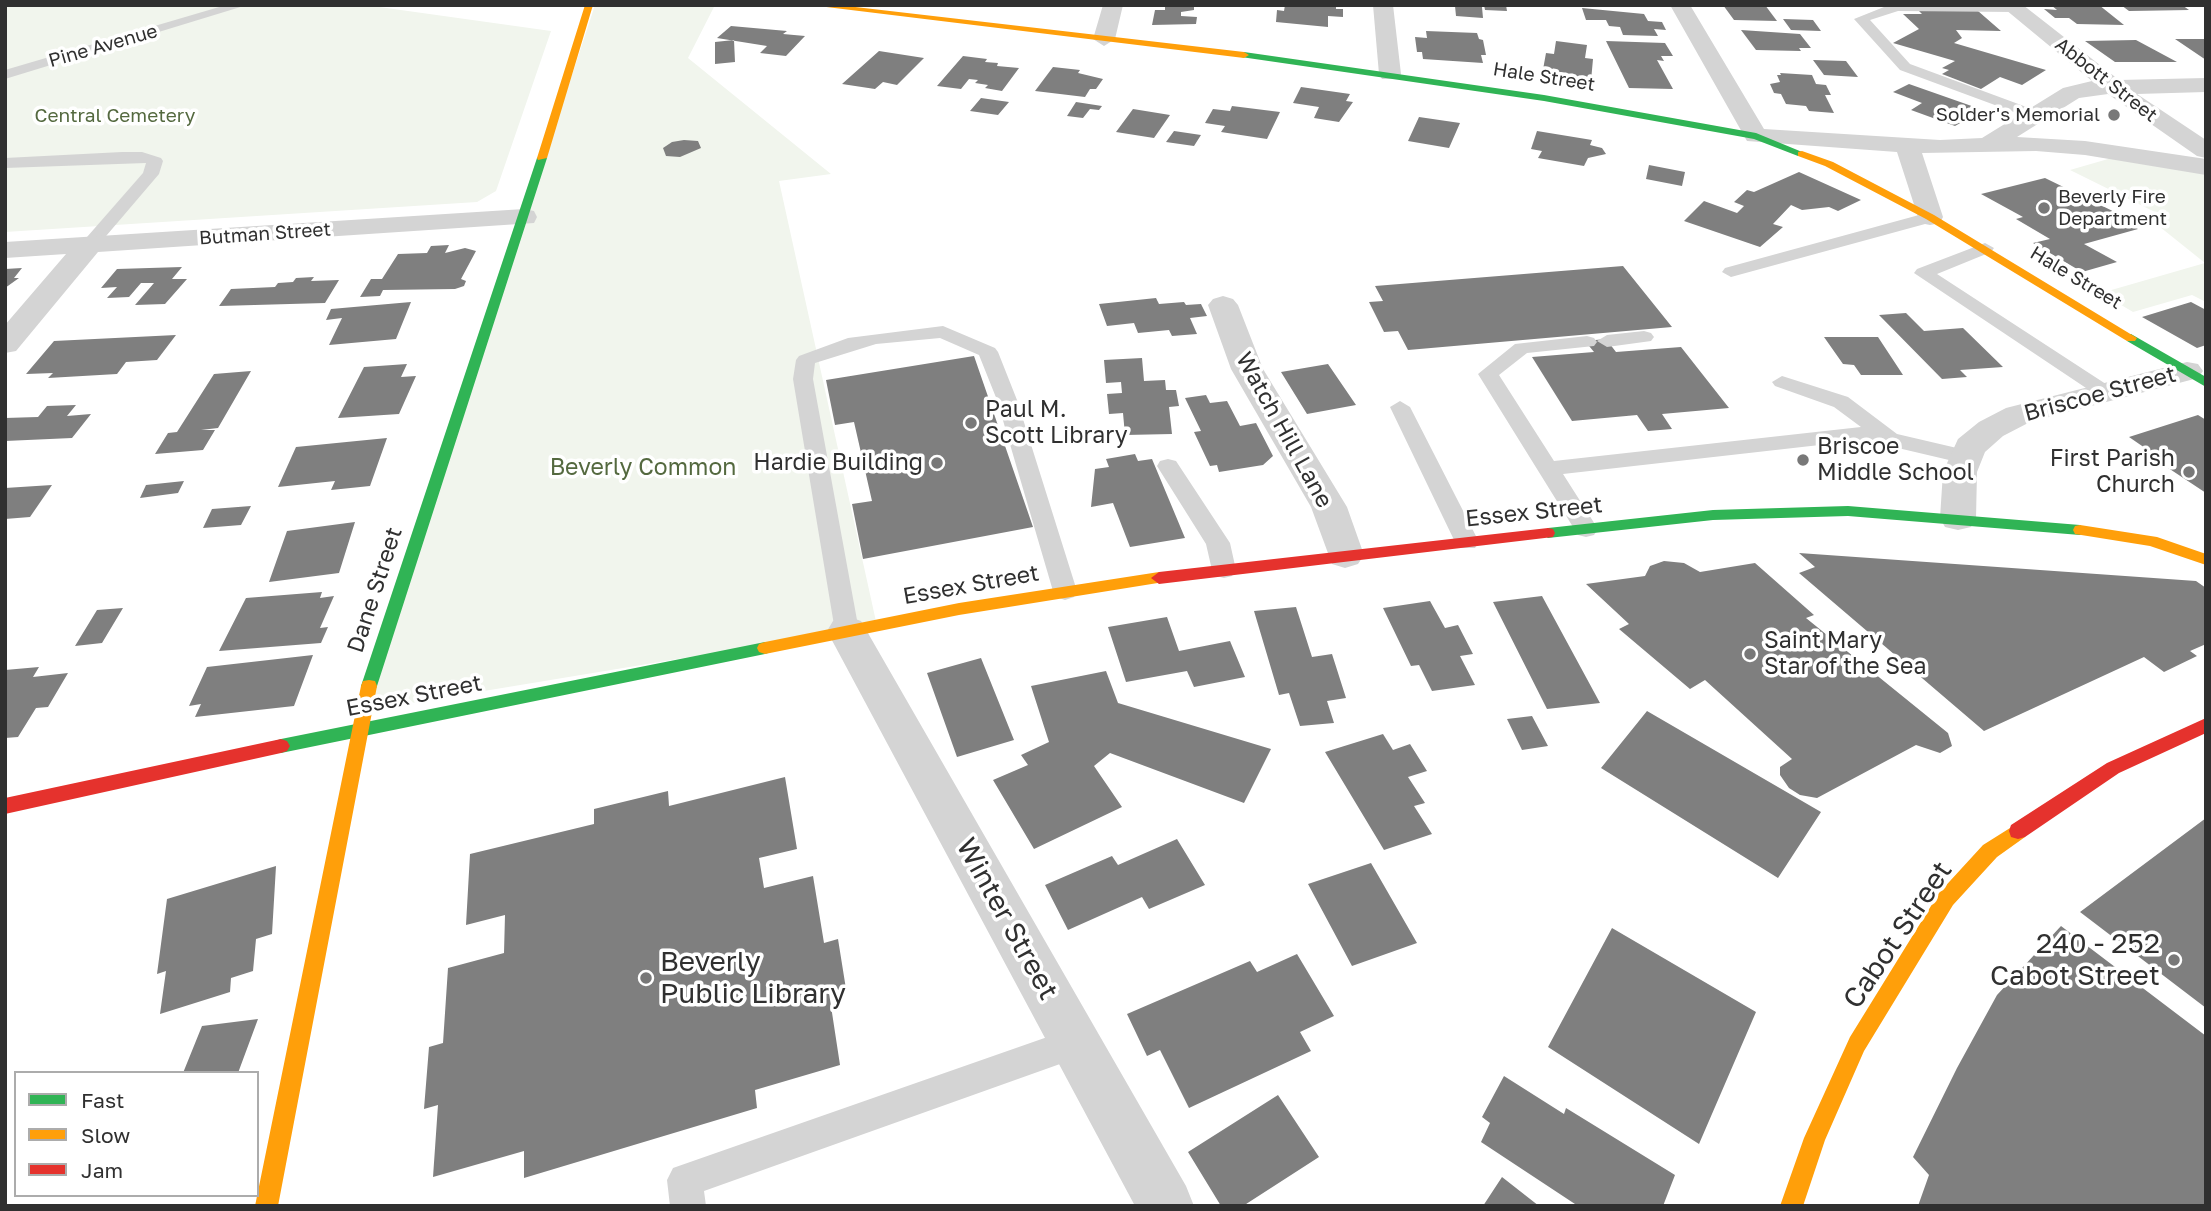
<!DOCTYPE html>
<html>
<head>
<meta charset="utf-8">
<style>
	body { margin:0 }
	#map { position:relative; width:2211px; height:1211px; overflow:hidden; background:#fff; font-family:"Golos Text",sans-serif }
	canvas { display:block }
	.frame { position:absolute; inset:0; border:7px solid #303030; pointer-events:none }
	.legend { position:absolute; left:14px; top:1071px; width:245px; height:126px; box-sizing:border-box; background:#fff; border:2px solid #acacac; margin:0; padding:9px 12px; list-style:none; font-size:21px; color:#303030 }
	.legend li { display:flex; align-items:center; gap:14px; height:35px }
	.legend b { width:35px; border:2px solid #acacac }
</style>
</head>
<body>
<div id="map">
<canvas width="2211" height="1211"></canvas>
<div class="frame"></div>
<ul class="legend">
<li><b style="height:9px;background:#30b455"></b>Fast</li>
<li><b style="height:9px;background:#ff9f0a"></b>Slow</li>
<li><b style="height:9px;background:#e5322d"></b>Jam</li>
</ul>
</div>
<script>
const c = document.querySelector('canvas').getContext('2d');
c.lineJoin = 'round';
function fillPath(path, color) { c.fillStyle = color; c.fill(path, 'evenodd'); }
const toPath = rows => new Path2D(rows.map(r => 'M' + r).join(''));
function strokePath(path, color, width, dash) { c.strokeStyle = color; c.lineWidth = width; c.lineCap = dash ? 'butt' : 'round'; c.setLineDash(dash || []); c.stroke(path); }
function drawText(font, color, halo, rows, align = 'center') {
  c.font = font + ' "Golos Text",sans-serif'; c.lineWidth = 7; c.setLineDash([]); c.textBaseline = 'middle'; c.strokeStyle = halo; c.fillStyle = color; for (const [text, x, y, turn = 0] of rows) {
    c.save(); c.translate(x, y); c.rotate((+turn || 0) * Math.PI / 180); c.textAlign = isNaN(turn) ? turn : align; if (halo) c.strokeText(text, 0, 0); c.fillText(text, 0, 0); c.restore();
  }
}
fillPath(toPath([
	[5,5,365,5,551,31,496,191,477,202,5,232],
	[595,5,715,5,688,58,831,174,779,181,877,626,363,711],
	[2115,157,2206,172,2206,302,2192,295,2133,312,2101,293,2205,263,2160,227,2163,216,2070,170]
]), '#f1f5ed');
fillPath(toPath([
	[1165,5,1194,5,1194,10,1181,12,1181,16,1197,17,1196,24,1152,25,1155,10,1165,10],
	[1285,5,1336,5,1336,9,1343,9,1343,17,1328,16,1328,27,1276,22,1277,10,1284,11],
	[1484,5,1506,5,1507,11,1485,10],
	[1723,5,1765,5,1777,21,1734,20],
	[2051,5,2099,5,2124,25,2077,24,2069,18,2055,18,2044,9,2057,10],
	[2121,5,2182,5,2189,10,2129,11],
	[1455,6,1482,7,1483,18,1456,16],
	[1582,8,1644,14,1648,21,1662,22,1666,30,1654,29,1658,36,1623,35,1620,27,1609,26,1606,20,1586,20],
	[1918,10,1978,11,2001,31,1956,30,1962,38,1954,43,2046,70,2022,85,2000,77,1981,89,1942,74,1949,70,1942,68,1955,61,1893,43,1919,29,1903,14,1922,14],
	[1783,19,1813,20,1821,31,1791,30],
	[731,26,787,31,783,34,805,36,786,56,760,53,767,46,717,38],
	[1741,30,1800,34,1811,48,1799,48,1801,51,1756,50],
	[1426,31,1477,33,1479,39,1483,40,1486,55,1481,55,1483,63,1423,59,1422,52,1417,52,1415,37,1427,38],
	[2175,39,2206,39,2206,60],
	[734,40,735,62,715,64,715,42],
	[2136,40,2177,62,2115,62,2085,41],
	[1556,41,1587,45,1585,58,1593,59,1591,81,1542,75,1546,53,1554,54],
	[1606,41,1665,43,1673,56,1661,56,1664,61,1657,60,1673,89,1629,88],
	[879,51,924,58,897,85,883,82,875,89,842,84],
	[963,56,987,59,985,62,998,63,997,66,1019,68,1002,91,985,88,988,85,975,83,978,80,969,79,961,89,937,86],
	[1813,60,1846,61,1858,77,1824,75],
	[1053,67,1080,70,1078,73,1103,79,1096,89,1090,89,1085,97,1035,91],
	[1780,73,1812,75,1816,84,1826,85,1831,95,1825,95,1834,113,1809,111,1806,106,1786,104,1781,94,1774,93,1770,84,1780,82,1777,75,1781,75],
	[1909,84,1983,110,1955,126,1911,110,1922,103,1893,92],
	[1301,87,1350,94,1346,101,1353,102,1339,122,1314,118,1319,107,1293,103],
	[981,98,1009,102,998,115,970,111],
	[1076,102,1102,106,1099,110,1090,109,1083,118,1067,116],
	[1232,106,1280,112,1267,139,1221,132,1225,126,1205,123,1213,109,1230,111],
	[1133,109,1170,115,1154,138,1116,132],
	[1419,117,1460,123,1449,148,1408,141],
	[1174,131,1201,135,1194,146,1166,142],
	[1537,131,1592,140,1590,145,1602,148,1606,154,1588,158,1584,166,1538,158,1542,151,1531,149],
	[684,140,698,141,701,148,680,157,666,156,663,148,672,142],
	[1649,165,1685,172,1682,186,1646,179],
	[1799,172,1861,200,1838,211,1829,207,1802,210,1791,205,1773,224,1783,227,1760,247,1684,221,1704,201,1737,213,1744,206,1734,202,1747,190,1754,192],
	[2045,178,2127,218,2121,220,2138,229,2084,244,2117,262,2082,272,2033,243,2050,239,2016,219,2023,217,1981,194],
	[449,245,445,253,465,248,476,251,461,279,466,281,464,286,455,289,383,290,380,296,360,297,371,279,382,279,398,254,427,253,431,246],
	[1623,266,1672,327,1408,350,1398,331,1384,332,1369,302,1383,301,1375,286],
	[182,267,172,279,187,279,165,304,135,305,154,283,141,283,129,297,107,298,117,287,101,288,117,269],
	[22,268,14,278,19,278,5,288,5,269],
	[314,277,311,281,339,280,325,303,219,306,231,289,275,287,278,283,293,282,296,278],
	[1156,298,1159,304,1184,302,1186,305,1201,304,1207,316,1190,318,1197,334,1172,336,1169,330,1138,333,1134,323,1107,326,1099,304],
	[411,302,396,339,329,345,342,318,326,320,331,309],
	[2191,302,2206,310,2206,345,2197,348,2142,317],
	[1906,313,1924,331,1963,328,2003,367,1960,370,1967,377,1942,379,1879,315],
	[176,335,157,360,126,362,117,374,48,378,53,373,26,374,54,341],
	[1824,337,1878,337,1903,375,1861,375,1854,365,1843,364],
	[1606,339,1616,352,1681,347,1729,408,1662,414,1672,429,1648,431,1637,415,1572,421,1532,357,1594,352,1585,341],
	[974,356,1033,527,863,559,852,504,872,501,854,422,835,425,826,380],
	[1142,358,1144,381,1165,380,1166,390,1176,390,1179,406,1169,407,1172,434,1125,435,1123,413,1109,414,1107,394,1122,393,1121,382,1106,383,1104,360],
	[407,364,401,377,416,376,399,414,338,418,364,367],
	[1328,364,1356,405,1307,414,1281,372],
	[251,371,218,428,201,430,215,430,203,450,155,454,168,433,177,432,214,374],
	[1206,395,1210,403,1227,401,1240,426,1256,423,1273,456,1263,465,1219,472,1217,465,1210,466,1194,432,1201,431,1185,398],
	[76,405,67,416,91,414,72,438,5,441,5,418,38,417,47,406],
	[2198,415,2206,420,2206,493,2141,450,2145,448,2129,437],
	[387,438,370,486,331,490,335,481,278,487,296,447],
	[1135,454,1138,461,1152,459,1185,538,1130,547,1113,503,1091,507,1095,469,1109,467,1106,459],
	[184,481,178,493,140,498,146,485],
	[52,485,30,517,5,519,5,488],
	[251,506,241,525,203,528,212,509],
	[355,522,339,573,269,582,287,531],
	[1799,553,2196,581,2206,588,2206,644,2190,651,2197,656,2164,672,2144,657,1984,731,1799,573,1815,567],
	[1664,561,1684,563,1700,572,1755,563,1814,615,1806,618,1948,733,1952,746,1940,753,1916,745,1817,798,1800,795,1789,788,1780,775,1780,767,1792,759,1705,680,1690,689,1619,629,1629,624,1586,584,1645,576,1650,566],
	[322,592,320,598,334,596,320,628,328,627,321,643,219,651,246,598],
	[1542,596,1600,703,1547,709,1493,602],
	[1430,601,1445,628,1458,625,1473,654,1460,656,1475,685,1432,691,1419,665,1411,666,1383,608],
	[1296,607,1312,657,1332,654,1346,698,1327,701,1334,723,1300,726,1289,693,1279,695,1254,611],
	[123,608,102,643,75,646,97,610],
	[1167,617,1179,651,1230,641,1245,677,1194,687,1187,671,1126,682,1108,627],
	[313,655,294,706,195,717,201,704,189,706,207,667],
	[981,658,1014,740,957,757,927,673],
	[39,667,33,677,68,673,48,707,36,708,18,737,5,738,5,670],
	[1106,671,1118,703,1271,749,1244,803,1110,753,1094,766,1122,807,1034,849,993,780,1028,765,1021,755,1049,742,1031,686],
	[1647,711,1821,812,1778,878,1601,768],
	[1532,716,1548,746,1522,750,1507,719],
	[1383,734,1393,750,1410,744,1427,771,1408,777,1425,803,1414,806,1432,834,1384,850,1325,752],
	[785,777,797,849,759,858,764,888,813,876,824,943,838,939,846,989,829,993,840,1065,755,1090,757,1108,524,1178,524,1151,433,1177,438,1105,424,1109,429,1047,443,1043,448,968,504,953,505,915,466,925,470,854,594,824,594,809,668,791,669,806],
	[2206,818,2206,1008,2080,912],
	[1177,839,1205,885,1149,909,1142,897,1068,930,1045,885,1112,856,1118,865],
	[1371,863,1417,943,1352,966,1308,884],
	[276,866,272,934,256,939,253,971,231,978,230,992,160,1014,166,971,157,974,167,899],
	[2061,926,2206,1036,2206,1206,1918,1206,1929,1175,1913,1157,1957,1068,1997,995],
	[1612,928,1756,1012,1699,1144,1548,1047],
	[1297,954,1334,1016,1300,1032,1311,1051,1189,1108,1160,1050,1147,1056,1127,1014,1250,961,1257,972],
	[258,1019,238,1073,183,1073,202,1026],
	[1504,1076,1564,1114,1566,1108,1675,1175,1663,1206,1578,1206,1481,1142,1490,1123,1482,1117],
	[1278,1095,1319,1157,1243,1206,1221,1206,1188,1152],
	[1502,1177,1539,1206,1483,1206]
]), '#7f7f7f');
fillPath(toPath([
	[226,5,247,5,5,79,5,70,226,5],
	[1889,5,2018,5,2018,11,2013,12,1898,11,1870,20,1910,64,2040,112,2040,118,2030,118,1900,70,1854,19,1889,5],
	[122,152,142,152,161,158,163,161,159,174,95,249,89,250,80,245,143,173,146,163,5,168,5,158,122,152],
	[1930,212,1936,213,1939,217,1936,221,1731,277,1722,272,1725,268,1930,212],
	[1985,243,1994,248,1991,252,1937,274,2112,388,2115,392,2112,396,2098,396,1914,273,1917,269,1985,243],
	[943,326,995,348,998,352,1017,400,1077,591,1074,597,1065,600,1056,597,1053,591,997,400,979,355,940,338,876,344,815,363,813,379,859,631,856,638,847,640,838,638,835,631,793,379,796,360,799,356,848,338,943,326],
	[1644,331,1651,333,1654,337,1651,341,1607,347,1597,341,1607,335,1644,331],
	[1587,336,1594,338,1597,342,1594,346,1527,353,1499,375,1554,461,1861,427,1834,407,1775,386,1772,382,1782,376,1848,397,1897,434,1974,452,1977,457,1966,464,1864,440,1563,474,1598,529,1594,535,1586,537,1578,535,1478,374,1515,344,1587,336],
	[1400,401,1410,407,1479,542,1475,548,1459,548,1455,542,1390,407,1400,401],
	[1168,459,1176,461,1230,543,1236,570,1232,576,1224,578,1216,576,1212,570,1206,544,1157,466,1160,461,1168,459],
	[1076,1027,1088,1032,1092,1043,1088,1054,704,1191,706,1206,670,1206,667,1180,673,1168,1076,1027]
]), '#d4d4d4');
fillPath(toPath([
	[1103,5,1123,5,1115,39,1104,46,1093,39,1103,5],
	[1373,5,1393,5,1401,74,1398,79,1382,79,1379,74,1373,5],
	[1670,5,1690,5,1764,129,1940,140,1982,138,2063,88,2092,81,2000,5,2023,5,2119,80,2206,78,2206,92,2137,94,2206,140,2206,158,2197,156,2108,94,2079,98,2017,137,2085,141,2206,159,2206,175,2085,155,2036,151,1922,153,1943,217,1940,223,1930,225,1920,223,1897,152,1747,141,1670,5],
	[524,209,534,211,537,217,534,223,98,252,16,351,5,353,5,325,66,254,5,258,5,242,524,209],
	[1223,296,1233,299,1238,305,1263,369,1347,507,1364,555,1358,564,1345,568,1332,564,1311,507,1231,369,1208,305,1213,299,1223,296],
	[2187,362,2198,364,2203,371,2198,378,2030,422,2003,436,1985,452,1977,472,1976,518,1971,527,1958,530,1945,527,1940,518,1943,472,1958,439,1979,422,2006,408,2187,362],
	[847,616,861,621,1186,1186,1194,1206,1135,1206,827,631,833,621,847,616]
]), '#d4d4d4');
fillPath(toPath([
	[1244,52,1544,95,1756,133,1807,154,1798,156,1754,139,1544,101,1241,57,1241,53,1244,52],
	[542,155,547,158,377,686,375,691,369,692,363,691,361,686,537,158,542,155],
	[2131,334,2206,377,2206,387,2127,341,2127,335,2131,334],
	[1848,506,2080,525,2087,530,2080,535,1848,516,1713,520,1548,538,1541,533,1548,528,1713,510,1848,506],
	[765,642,771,644,773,648,771,652,765,654,281,753,275,751,272,746,275,741,281,739,765,642]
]), '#30b455');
fillPath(toPath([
	[585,5,593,5,547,158,538,160,537,158,585,5],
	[810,5,838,5,1244,52,1249,55,1244,58,810,5],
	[1802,151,1833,162,1934,215,2137,338,2135,341,2127,341,1926,219,1825,166,1798,156,1798,152,1802,151],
	[2080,525,2157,537,2206,554,2206,565,2150,546,2075,534,2073,530,2075,526,2080,525],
	[1159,572,1164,574,1167,578,1164,582,959,615,765,654,759,652,757,648,759,644,765,642,959,603,1159,572],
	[369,680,375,681,377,686,278,1206,255,1206,361,686,363,681,369,680],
	[2018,823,2025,825,2027,831,2025,837,1997,857,1953,905,1864,1051,1825,1140,1803,1206,1780,1206,1804,1138,1850,1037,1939,893,1983,845,2018,823]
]), '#ff9f0a');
fillPath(toPath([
	[1548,528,1553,529,1555,533,1553,537,1159,584,1151,578,1159,572,1548,528],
	[2206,718,2206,733,2119,773,2025,837,2018,839,2011,837,2009,831,2011,825,2107,763,2206,718],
	[281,739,287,741,290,746,287,751,281,753,5,814,5,798,281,739]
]), '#e5322d');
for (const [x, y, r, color] of [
	[2114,115,7,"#787878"],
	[2044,208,7,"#787878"],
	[971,423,7,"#787878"],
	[1803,460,7,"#787878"],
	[937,463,7,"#787878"],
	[2189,472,7,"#787878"],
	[1750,654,7,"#787878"],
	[2174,960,7,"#787878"],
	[646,978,7,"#787878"]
]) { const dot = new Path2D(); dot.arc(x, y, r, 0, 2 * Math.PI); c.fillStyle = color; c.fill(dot); strokePath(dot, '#fff', 2.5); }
drawText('19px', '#303030', '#fff', [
	["Pine Avenue",103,46,-16],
	["Hale Street",1544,77,9],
	["Abbott Street",2106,80,38],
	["Butman Street",265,234,-4],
	["Hale Street",2076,278,31]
]);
drawText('19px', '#303030', '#fff', [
	["Solder's Memorial",2100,115],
	["Beverly Fire",2058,197,"left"],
	["Department",2058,219,"left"]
], 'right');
drawText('19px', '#54693f', '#fff', [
	["Central Cemetery",115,116]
]);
drawText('23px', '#303030', '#fff', [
	["Briscoe Street",2100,394,-15],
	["Watch Hill Lane",1284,430,61],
	["Essex Street",1534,512,-6],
	["Essex Street",971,585,-10],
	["Dane Street",375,590,-72],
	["Essex Street",414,696,-11]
]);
drawText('23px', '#303030', '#fff', [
	["Paul M.",985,410],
	["Scott Library",985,436],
	["Briscoe",1817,447],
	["Middle School",1817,473],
	["First Parish",2175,459,"right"],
	["Church",2175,485,"right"],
	["Hardie Building",923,463,"right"],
	["Saint Mary",1764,641],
	["Star of the Sea",1764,667]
], 'left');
drawText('23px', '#54693f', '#fff', [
	["Beverly Common",643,468]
]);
drawText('28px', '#303030', '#fff', [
	["Winter Street",1007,919,61],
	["Cabot Street",1898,935,-56]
]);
drawText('28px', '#303030', '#fff', [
	["240 - 252",2160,944],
	["Cabot Street",2160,976],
	["Beverly",660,962,"left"],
	["Public Library",660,994,"left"]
], 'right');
</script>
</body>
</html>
